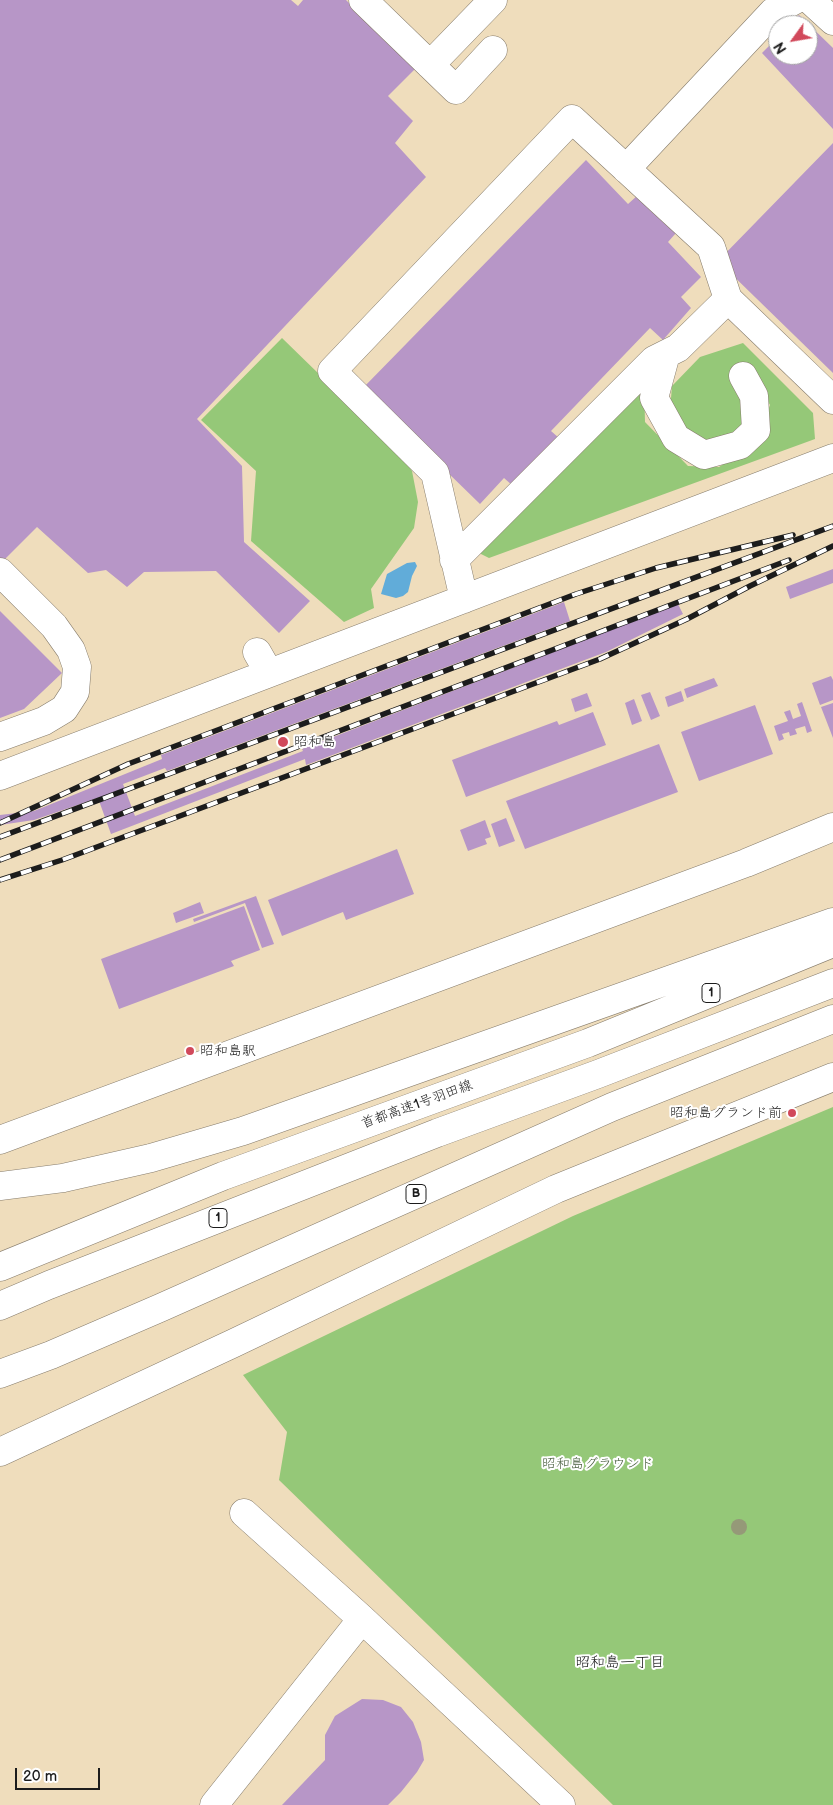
<!DOCTYPE html>
<html>
<head>
<meta charset="utf-8">
<style>
	body { margin:0 }
	#map { position:relative; width:833px; height:1805px; overflow:hidden; background:#efddbc; font-family:"Balsamiq Sans",sans-serif }
	canvas { display:block }
	.north { position:absolute; left:768px; top:15px; width:50px; height:50px; box-sizing:border-box; background:#fff; border:1px solid #a4a4a4; border-radius:50%; rotate:238deg; font-size:14px; font-weight:700; line-height:20px; text-align:center; color:#1c1c1c }
	.north::after { content:''; display:block; margin:auto; width:18px; height:22px; background:#d1495b; clip-path:polygon(50% 0,100% 100%,50% 72%,0 100%) }
	.scale { position:absolute; left:15px; top:1768px; width:85px; height:22px; box-sizing:border-box; border:2px solid #1c1c1c; border-top:0; padding-left:6px; font-size:15px; line-height:18px; white-space:nowrap; color:#1c1c1c; -webkit-text-stroke:4px #fff; paint-order:stroke }
</style>
</head>
<body>
<div id="map">
<canvas width="833" height="1805"></canvas>
<div class="north">N</div>
<div class="scale">20 m</div>
</div>
<script>
const c = document.querySelector('canvas').getContext('2d');
c.lineJoin = 'round';
function fillPath(path, color) { c.fillStyle = color; c.fill(path, 'evenodd'); }
const toPath = rows => new Path2D(rows.map(r => 'M' + r).join(''));
function strokePath(path, color, width, dash) { c.strokeStyle = color; c.lineWidth = width; c.lineCap = dash ? 'butt' : 'round'; c.setLineDash(dash || []); c.stroke(path); }
function drawText(font, color, halo, rows, align = 'center') {
  c.font = font + ' "Balsamiq Sans","Klee One",sans-serif'; c.lineWidth = 4; c.setLineDash([]); c.textBaseline = 'middle'; c.strokeStyle = halo; c.fillStyle = color; for (const [text, x, y, turn = 0] of rows) {
    c.save(); c.translate(x, y); c.rotate((+turn || 0) * Math.PI / 180); c.textAlign = isNaN(turn) ? turn : align; if (halo) c.strokeText(text, 0, 0); c.fillText(text, 0, 0); c.restore();
  }
}
fillPath(toPath([
	[282,338,397,450,412,471,418,502,414,528,371,589,374,608,344,622,251,541,256,471,201,420],
	[743,343,813,413,815,439,489,558,479,553,644,382,645,422,688,466,719,467,756,442,770,405,750,372,742,398,745,430,699,443,669,423,672,386,700,357],
	[833,1107,833,1805,613,1805,279,1480,287,1432,243,1375,573,1216]
]), '#95c878');
fillPath(toPath([
	[415,562,417,566,412,576,408,592,403,596,396,598,381,594,387,574,407,563]
]), '#61acd9');
fillPath(toPath([
	[0,0,291,0,298,6,303,0,346,0,415,69,388,96,413,121,395,143,426,177,197,419,242,466,244,542,310,601,279,633,216,571,144,572,127,587,106,570,88,573,37,527,0,564],
	[799,15,833,48,833,129,762,53,778,37,778,55,808,55,808,25,789,25],
	[833,143,833,373,718,261],
	[586,160,628,204,638,195,676,233,668,242,701,277,681,297,691,308,663,340,650,328,551,431,559,438,513,486,504,478,480,504,362,389],
	[833,569,833,583,790,599,786,587],
	[564,602,570,621,167,771,165,768,123,784,135,816,303,751,302,749,678,604,683,614,606,652,306,765,305,759,111,834,98,798,34,820,0,825,0,815,34,811,162,759,161,755],
	[0,611,62,673,24,709,0,718],
	[831,676,833,680,833,700,820,705,812,683],
	[714,678,718,686,687,698,684,689],
	[681,691,684,701,668,707,665,697],
	[650,692,660,716,651,720,641,695],
	[587,693,592,706,575,712,571,699],
	[634,699,642,721,632,725,625,703],
	[802,702,812,731,807,733,805,726,795,729,797,734,790,736,789,732,782,734,784,739,779,741,774,726,788,721,784,712,790,710,793,719,801,716,797,704],
	[833,703,833,738,821,707],
	[755,705,773,754,699,781,681,732],
	[593,712,606,745,466,797,452,760,557,721,559,725],
	[659,744,678,792,525,849,506,801],
	[506,818,515,841,499,847,491,824],
	[485,820,491,837,485,839,487,844,468,851,460,830],
	[397,849,414,894,346,920,343,912,282,936,268,900],
	[256,896,274,944,262,948,245,903,194,922,193,919],
	[200,902,204,913,176,923,173,913],
	[244,906,260,950,231,961,234,966,119,1009,101,959],
	[362,1699,383,1700,401,1707,413,1722,421,1742,424,1760,417,1772,401,1792,388,1805,282,1805,325,1760,325,1735,335,1716]
]), '#b796c7');
const minor = toPath([
	[363,0,456,90,493,50],
	[810,0,833,21],
	[430,65,493,0],
	[626,169,773,12,795,0],
	[666,354,654,398,676,438,704,455,740,445,756,430,754,396,743,376],
	[454,560,654,360,678,348,728,299],
	[0,572,54,626,71,650,77,667,75,692,64,709,44,721,0,737],
	[464,599,435,473,332,371,572,119,711,247,728,299,833,400],
	[257,652,269,673],
	[0,776,833,458],
	[0,1140,746,863,833,827],
	[0,1452,234,1343,556,1189,833,1077],
	[244,1513,362,1619],
	[214,1805,362,1619,561,1805]
]);
const highway = toPath([
	[0,1186,63,1178,151,1158,243,1131,833,922],
	[0,1267,223,1176,588,1043,833,943],
	[0,1306,49,1285,437,1133,598,1074,833,983],
	[0,1374,51,1355,160,1308,612,1107,833,1019]
]);
strokePath(minor, '#867c6c', 29);
strokePath(highway, '#867c6c', 29);
strokePath(minor, '#fff', 28);
strokePath(highway, '#fff', 28);
const rail = toPath([
	[0,823,128,764,576,594,656,568,793,535],
	[0,837,833,526],
	[0,860,789,560],
	[0,880,62,860,600,659,687,619,750,586,833,546]
]);
strokePath(rail, '#1c1c1c', 5.5);
strokePath(rail, '#fff', 4, [11]);
c.fillStyle = '#959978';
for (const [x, y] of [
	[739,1527]
]) { c.beginPath(); c.arc(x, y, 8, 0, 2 * Math.PI); c.fill(); }
for (const [x, y, r, color] of [
	[283,742,6,"#d1495b"],
	[190,1051,5,"#d1495b"],
	[792,1113,5,"#d1495b"]
]) { const dot = new Path2D(); dot.arc(x, y, r, 0, 2 * Math.PI); c.fillStyle = color; c.fill(dot); strokePath(dot, '#fff', 2); }
for (const [x, y, w] of [
	[711,993,18],
	[416,1194,20],
	[218,1218,18]
]) { const box = new Path2D(); box.roundRect(x - w / 2, y - 9.5, w, 19, 4); c.fillStyle = '#fff'; c.fill(box); strokePath(box, '#1c1c1c', 1); }
drawText('bold 12px', '#1c1c1c', null, [
	["1",711,993],
	["B",416,1194],
	["1",218,1218]
]);
drawText('14px', '#1c1c1c', '#fff', [
	["昭和島",294,742],
	["昭和島駅",200,1051],
	["昭和島グランド前",782,1113,"right"]
], 'left');
drawText('14px', '#1c1c1c', '#fff', [
	["首都高速1号羽田線",417,1105,-20]
]);
drawText('14px', '#4c6141', '#fff', [
	["昭和島グラウンド",598,1464]
]);
drawText('15px', '#1c1c1c', '#fff', [
	["昭和島一丁目",620,1663]
]);
</script>
</body>
</html>
